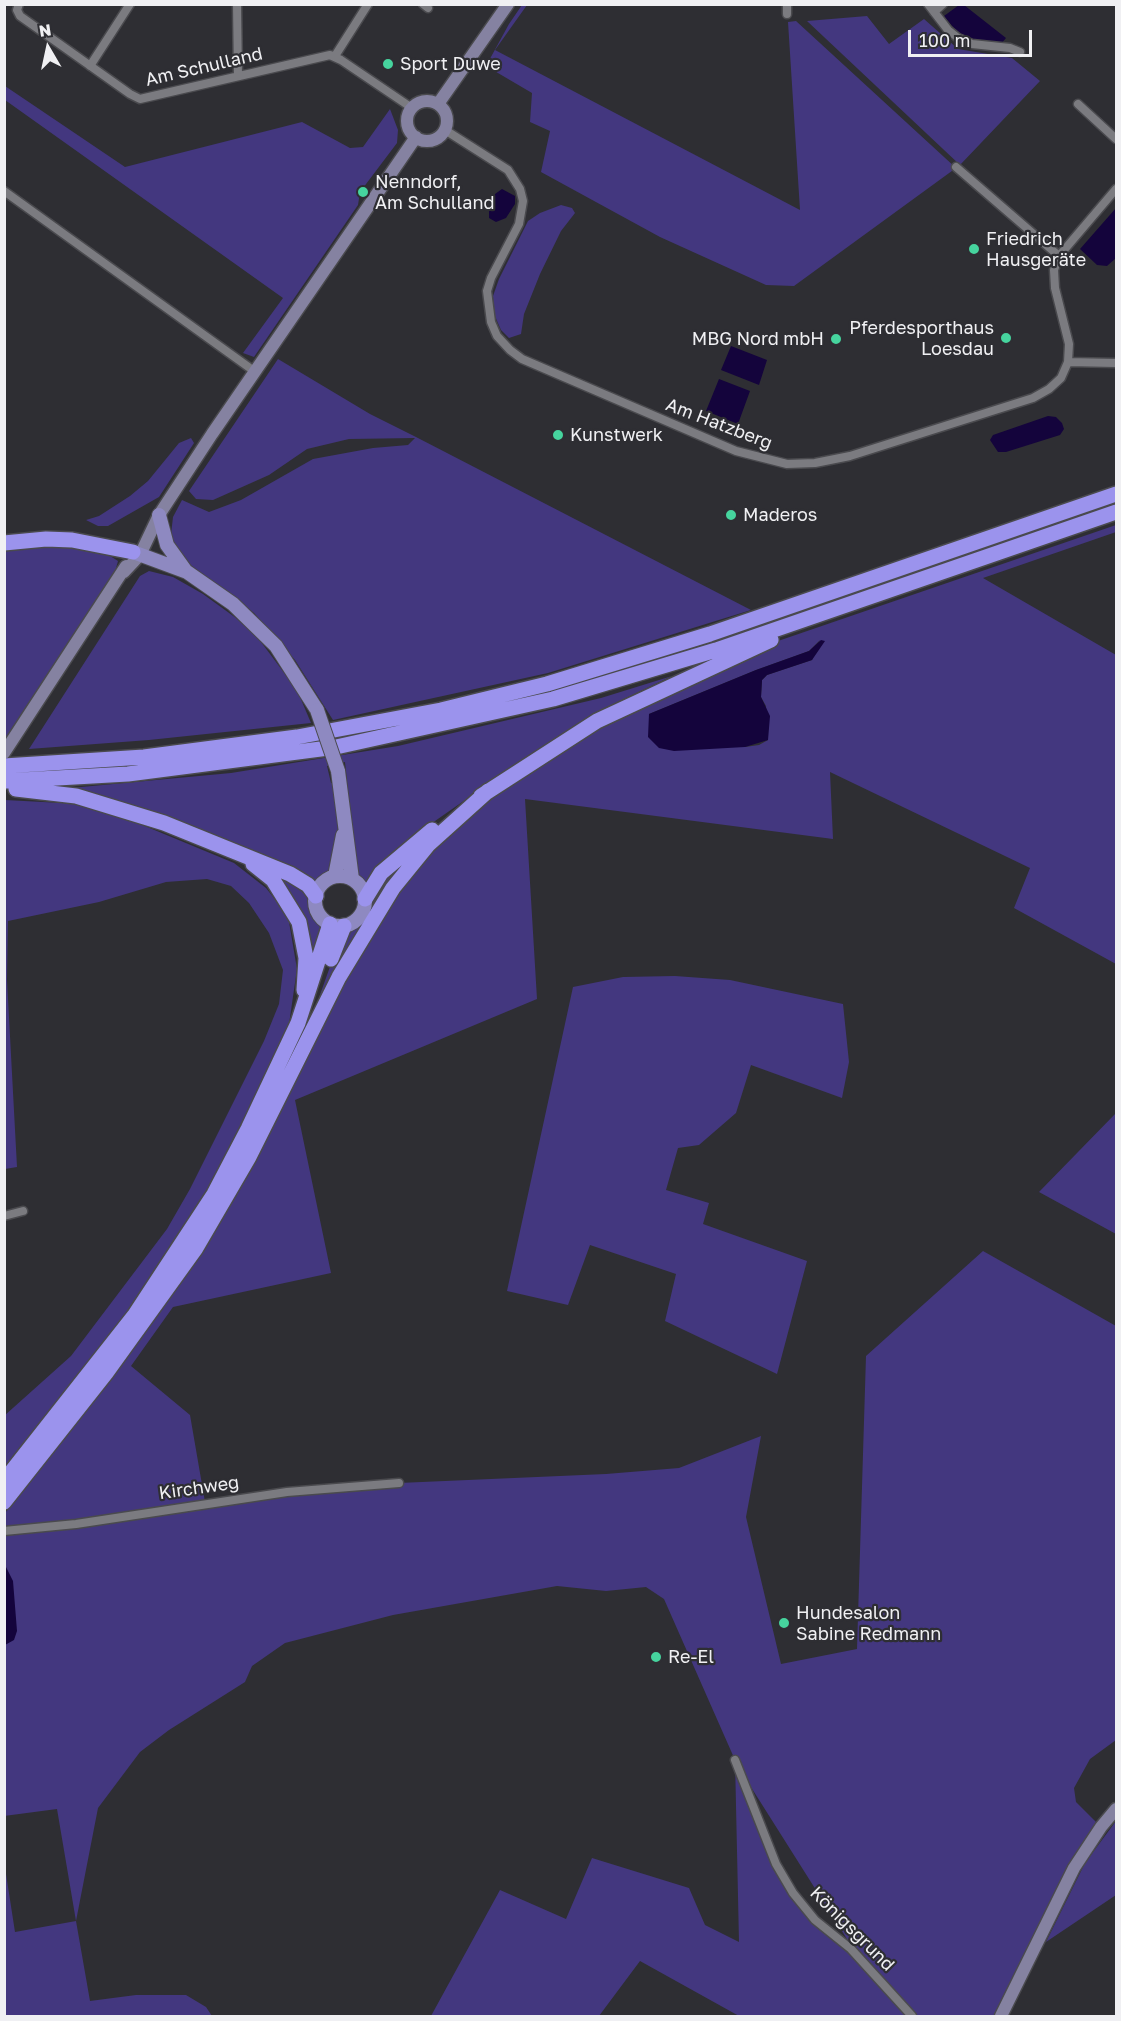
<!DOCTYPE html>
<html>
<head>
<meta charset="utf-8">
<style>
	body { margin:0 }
	#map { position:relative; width:1121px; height:2021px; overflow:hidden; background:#2e2e33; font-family:"Golos Text",sans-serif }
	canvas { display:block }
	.frame { position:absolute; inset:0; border:6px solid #f0f0f3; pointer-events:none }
	.north { position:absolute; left:18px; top:18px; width:60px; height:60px; -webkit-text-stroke:4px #2e2e33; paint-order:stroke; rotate:351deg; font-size:16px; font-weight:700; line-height:24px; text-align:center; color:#f0f0f3 }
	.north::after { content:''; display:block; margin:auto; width:21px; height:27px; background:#f0f0f3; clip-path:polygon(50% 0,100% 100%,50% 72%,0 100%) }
	.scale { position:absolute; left:908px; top:30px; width:124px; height:27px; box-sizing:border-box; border:3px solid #f0f0f3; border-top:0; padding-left:8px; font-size:18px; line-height:21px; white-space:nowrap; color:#f0f0f3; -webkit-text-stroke:4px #2e2e33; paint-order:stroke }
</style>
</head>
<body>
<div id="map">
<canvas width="1121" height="2021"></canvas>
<div class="frame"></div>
<div class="north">N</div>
<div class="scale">100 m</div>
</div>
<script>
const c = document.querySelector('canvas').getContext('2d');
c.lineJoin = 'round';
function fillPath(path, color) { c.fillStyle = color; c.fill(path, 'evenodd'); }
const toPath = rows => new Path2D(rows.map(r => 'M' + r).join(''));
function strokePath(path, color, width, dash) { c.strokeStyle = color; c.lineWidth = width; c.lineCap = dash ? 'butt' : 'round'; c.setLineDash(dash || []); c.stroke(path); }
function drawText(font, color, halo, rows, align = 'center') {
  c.font = font + ' "Golos Text",sans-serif'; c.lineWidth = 4.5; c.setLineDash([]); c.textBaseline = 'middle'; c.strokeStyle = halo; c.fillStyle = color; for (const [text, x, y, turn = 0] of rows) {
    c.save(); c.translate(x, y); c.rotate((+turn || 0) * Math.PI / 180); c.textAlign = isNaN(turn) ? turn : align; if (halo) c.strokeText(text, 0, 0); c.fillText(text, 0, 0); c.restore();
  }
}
fillPath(toPath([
	[522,5,527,5,495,50,800,210,788,22,796,21,956,168,794,286,766,285,660,237,541,172,550,131,530,122,532,93,486,66,509,24],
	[867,16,889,44,924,19,958,49,1012,58,1040,81,960,165,807,21],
	[5,86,125,167,302,122,350,148,363,147,390,109,398,130,397,143,360,192,358,205,254,357,243,353,283,298,5,100],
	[561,205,572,208,575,213,561,231,540,274,524,314,521,334,509,338,501,330,494,314,493,296,499,279,528,221,540,213],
	[278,359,370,414,416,437,751,610,548,673,333,720,295,660,254,613,172,551,170,543,173,517,182,500,209,512,241,500,313,459,373,448,408,445,415,438,349,439,307,449,269,475,213,500,196,499,189,491],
	[191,438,194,443,159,497,108,526,98,526,86,520,99,516,130,496,148,481,179,443],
	[1116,525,1116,532,983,578,1116,655,1116,964,1014,908,1030,868,830,772,833,839,525,799,537,999,295,1100,331,1273,173,1307,131,1366,190,1415,205,1502,399,1483,606,1474,679,1468,761,1436,746,1517,781,1664,857,1649,866,1356,983,1251,1116,1326,1116,1740,1090,1759,1074,1788,1076,1802,1098,1824,997,2016,916,2016,852,1947,737,1765,793,1893,851,1949,912,2016,739,2016,640,1961,599,2016,431,2016,500,1890,566,1919,592,1858,689,1888,705,1925,739,1942,735,1760,664,1599,646,1587,606,1591,557,1586,393,1615,285,1643,252,1666,245,1682,169,1730,140,1752,98,1808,76,1921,90,2001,136,1995,186,1995,206,2007,212,2016,5,2016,4,1861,15,1932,76,1921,57,1809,4,1816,5,1513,69,1431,382,911,447,831,520,775,656,695,746,652],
	[820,640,812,660,767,675,762,680,761,697,766,706,768,740,759,745,745,747,649,714,756,670,809,651],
	[58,546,107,554,118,561,111,586,21,723,5,741,5,548],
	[149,571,173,577,203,594,236,618,258,638,297,690,311,723,149,740,29,749,140,576],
	[672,676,624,699,531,754,435,821,392,856,366,883,362,883,356,872,345,762,327,766,331,783,336,784,339,854,334,870,315,884,60,789,231,773,398,746,601,698],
	[5,800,81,804,140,824,234,863,266,888,288,916,297,969,288,1031,235,1145,202,1205,136,1304,5,1474,4,1416,71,1356,167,1229,190,1189,264,1041,279,1004,283,970,269,933,249,903,231,886,207,879,166,882,99,902,8,921,7,980,17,1167,5,1169],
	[424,841,316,1006,342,933,359,923,376,886],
	[272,870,302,884,310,897,313,912,321,925,323,931,310,981,309,946],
	[675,976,730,980,843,1004,849,1062,842,1098,751,1065,736,1113,699,1145,678,1148,666,1190,709,1203,703,1224,807,1261,777,1374,665,1321,676,1274,590,1245,568,1305,507,1291,573,987,623,977],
	[1116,1113,1116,1234,1039,1192],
	[1116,1821,1116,1895,1046,1942,1085,1863]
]), '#43377f');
fillPath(toPath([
	[959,5,964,5,1006,38,1001,44,973,42,962,38,944,16],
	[502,189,515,196,515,204,506,218,496,222,489,218,489,209,495,194],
	[1116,208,1116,258,1107,266,1097,265,1080,249],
	[731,346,767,360,759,385,721,370],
	[719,379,750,391,738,424,706,411],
	[1048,416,1056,417,1062,423,1064,429,1060,435,1006,452,998,452,990,440,993,435],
	[821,640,825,641,812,660,767,675,762,680,761,697,770,716,768,740,745,747,674,751,659,748,648,737,649,714,756,670,809,651],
	[4,1563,13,1581,17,1631,14,1640,5,1645]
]), '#14043c');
const street = toPath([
	[19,4,17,10,20,16,130,94,140,99,330,55,341,60,412,108],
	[237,4,238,76],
	[423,4,428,8],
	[787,4,787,14],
	[928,4,948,30,958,38,972,44,1010,48,1020,52],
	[934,12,943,4],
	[335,56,368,4],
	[90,66,130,4],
	[1078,104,1116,139],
	[445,130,508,170,520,189,523,201,519,224,491,278,487,291,491,322,497,336,510,350,522,359,736,451,787,464,815,463,850,456,1033,398,1049,389,1061,378,1068,362,1069,344,1055,288,1054,270,1059,256,1116,189],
	[956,167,1059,256],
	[4,191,254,371],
	[1068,362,1116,363],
	[4,1216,23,1211],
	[4,1531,76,1524,287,1492,399,1483],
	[735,1760,776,1864,793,1893,815,1920,851,1949,912,2016]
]);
const secondary = toPath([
	'407 121a20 20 0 1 1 40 0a20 20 0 1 1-40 0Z',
	[438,104,508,4],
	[124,572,140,555,159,515,212,434,416,137],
	[4,753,126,566],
	[1001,2016,1074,1868,1101,1827,1116,1809]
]);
const primary = toPath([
	[159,515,167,545,185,570],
	[133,552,187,572,233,604,276,646,317,710],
	[338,771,352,879],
	[335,876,343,835],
	'315 901a25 25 0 1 1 50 0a25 25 0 1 1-50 0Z'
]);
const highway = toPath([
	[4,543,46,539,72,540,133,552],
	[4,766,144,757,297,737,441,710,547,684,710,634,1116,494],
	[4,781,128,774,336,747,553,699,716,650,1116,512],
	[16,789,76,796,164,823,290,874,308,885,316,896],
	[481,796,597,721,771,640],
	[253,864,273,880,299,922,306,958,304,990],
	[365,899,381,873,432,830],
	[331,959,344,926],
	[4,1481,134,1316,214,1194,248,1129,298,1023,330,924],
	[4,1502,106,1373,196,1248,249,1157,339,977,393,888,428,845,488,791]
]);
strokePath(street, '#4a4a4e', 11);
strokePath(secondary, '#4a4a4e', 15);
strokePath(primary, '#4a4a4e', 16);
strokePath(highway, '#4a4a4e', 18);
strokePath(street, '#7b7b80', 8);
strokePath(secondary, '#8582a1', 12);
strokePath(primary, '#8e89c1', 14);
strokePath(highway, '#9b93ed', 15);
const primaryBridge = toPath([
	[317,710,338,771]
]);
strokePath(primaryBridge, '#4a4a4e', 16, []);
strokePath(primaryBridge, '#8e89c1', 14);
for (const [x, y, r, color] of [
	[388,64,6,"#46d49e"],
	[363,192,6,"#46d49e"],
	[974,249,6,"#46d49e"],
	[1006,338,6,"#46d49e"],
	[836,339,6,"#46d49e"],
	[558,435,6,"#46d49e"],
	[731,515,6,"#46d49e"],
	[784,1623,6,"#46d49e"],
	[656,1657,6,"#46d49e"]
]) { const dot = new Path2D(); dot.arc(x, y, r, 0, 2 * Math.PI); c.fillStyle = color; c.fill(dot); strokePath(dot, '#2e2e33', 2); }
drawText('18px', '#f0f0f3', '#2e2e33', [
	["Sport Duwe",400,64],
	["Nenndorf,",375,182],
	["Am Schulland",375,203],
	["Friedrich",986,239],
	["Hausgeräte",986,260],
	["Pferdesporthaus",994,328,"right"],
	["Loesdau",994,349,"right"],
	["MBG Nord mbH",824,339,"right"],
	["Kunstwerk",570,435],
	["Maderos",743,515],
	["Hundesalon",796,1613],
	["Sabine Redmann",796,1634],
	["Re-El",668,1657]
], 'left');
drawText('18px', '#f0f0f3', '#2e2e33', [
	["Am Schulland",204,67,-13],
	["Am Hatzberg",719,424,21],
	["Kirchweg",199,1488,-8],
	["Königsgrund",852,1929,45]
]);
</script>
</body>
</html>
